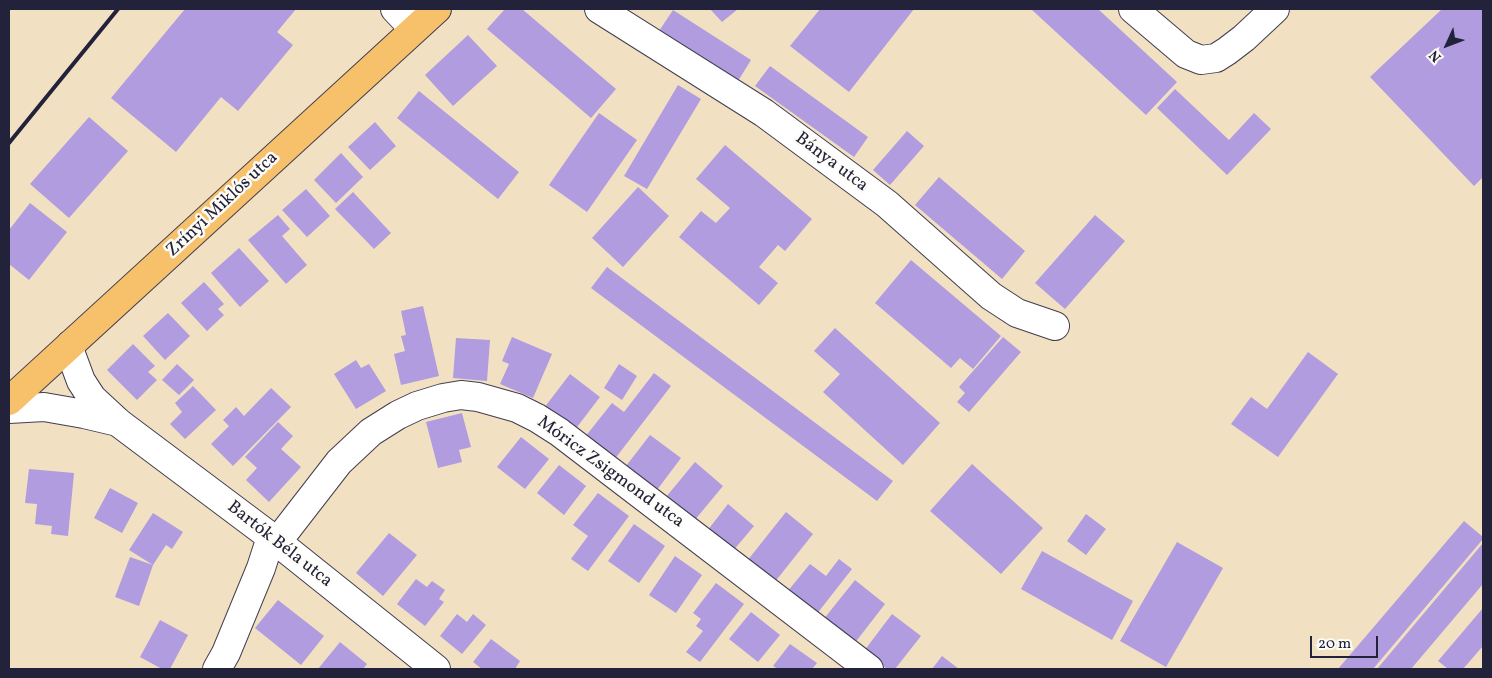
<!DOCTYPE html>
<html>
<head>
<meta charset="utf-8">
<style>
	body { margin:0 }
	#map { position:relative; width:1492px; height:678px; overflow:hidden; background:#f2e0c2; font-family:Vollkorn,serif }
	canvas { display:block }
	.frame { position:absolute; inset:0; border:10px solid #22223b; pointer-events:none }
	.north { position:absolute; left:1422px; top:20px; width:50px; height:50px; -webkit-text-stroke:4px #fdfcf7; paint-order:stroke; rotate:227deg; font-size:14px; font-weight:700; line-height:20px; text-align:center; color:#22223b }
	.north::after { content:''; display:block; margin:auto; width:18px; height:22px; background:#22223b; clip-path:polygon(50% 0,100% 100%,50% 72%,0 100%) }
	.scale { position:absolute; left:1310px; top:636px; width:68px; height:22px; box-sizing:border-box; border:2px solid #22223b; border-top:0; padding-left:6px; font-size:15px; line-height:18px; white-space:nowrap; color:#22223b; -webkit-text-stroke:4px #fdfcf7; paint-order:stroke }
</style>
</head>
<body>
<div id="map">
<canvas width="1492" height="678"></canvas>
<div class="frame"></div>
<div class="north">N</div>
<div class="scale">20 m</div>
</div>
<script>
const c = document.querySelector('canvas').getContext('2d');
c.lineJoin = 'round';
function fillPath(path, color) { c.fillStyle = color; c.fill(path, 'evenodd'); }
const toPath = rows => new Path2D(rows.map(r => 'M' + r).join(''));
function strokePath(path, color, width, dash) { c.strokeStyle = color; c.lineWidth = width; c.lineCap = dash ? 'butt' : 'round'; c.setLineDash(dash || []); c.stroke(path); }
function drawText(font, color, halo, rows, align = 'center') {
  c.font = font + ' Vollkorn,serif'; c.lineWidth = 5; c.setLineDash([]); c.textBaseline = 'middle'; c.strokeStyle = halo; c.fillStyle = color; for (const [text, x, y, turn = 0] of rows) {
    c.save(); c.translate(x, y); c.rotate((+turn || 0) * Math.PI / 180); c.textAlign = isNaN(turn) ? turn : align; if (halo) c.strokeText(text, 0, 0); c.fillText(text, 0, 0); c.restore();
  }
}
fillPath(toPath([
	[185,9,296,9,277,32,293,45,238,111,221,97,176,152,111,98],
	[505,9,522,9,616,89,591,118,487,29],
	[710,9,738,9,722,22],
	[820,9,914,9,849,92,790,46],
	[1031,9,1098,9,1177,82,1146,115],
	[1442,9,1483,9,1483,177,1474,186,1370,77],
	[673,10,751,60,738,81,659,31],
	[468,35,497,66,453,106,425,75],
	[770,66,868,137,854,157,755,86],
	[678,85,701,99,647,189,624,176],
	[1175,89,1229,140,1254,113,1271,129,1227,175,1157,108],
	[419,91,519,172,498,199,397,118],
	[599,113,637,140,587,212,549,185],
	[89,117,128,151,69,218,30,184],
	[375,122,396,146,370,170,348,147],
	[907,131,924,146,890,185,873,170],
	[725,145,812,219,785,251,778,245,759,267,778,283,759,305,679,237,701,211,716,223,730,208,696,179],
	[341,153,363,177,336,203,314,180],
	[939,177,1025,251,1002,279,915,205],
	[638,187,669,216,623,267,592,238],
	[306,189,330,216,307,237,282,210],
	[353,192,391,233,374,249,335,209],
	[30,203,67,232,29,280,9,264,9,230],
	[278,215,290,229,282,236,307,265,286,284,248,240],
	[1095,215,1125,241,1065,309,1035,283],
	[239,248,269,281,240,307,211,273],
	[911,260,1001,336,973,369,960,358,951,368,875,303],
	[607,267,893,481,877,501,591,288],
	[204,282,224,304,218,309,224,315,207,331,181,303],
	[423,306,439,376,401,385,394,354,405,351,401,336,406,335,401,311],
	[168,313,190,336,165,360,143,336],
	[835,328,940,423,903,465,823,392,840,374,814,351],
	[512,337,552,354,533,398,500,384,509,364,502,361],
	[1003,337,1021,352,969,412,957,402,965,393,959,387],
	[456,338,490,340,487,381,453,378],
	[133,344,155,366,148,372,157,380,137,400,107,370],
	[1308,352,1338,374,1278,457,1231,424,1251,397,1267,409],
	[356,360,361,368,369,364,386,391,356,409,334,374],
	[177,364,194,380,179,395,162,380],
	[619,364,637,376,622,400,604,388],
	[654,373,671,386,614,460,585,437,612,403,624,412],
	[570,374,600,397,574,431,544,408],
	[193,386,216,410,185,439,170,424,182,412,175,403],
	[271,388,291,407,233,466,211,444,229,426,223,420,236,407,244,416],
	[462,413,471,447,459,450,462,462,438,468,426,422],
	[278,422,293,436,281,449,301,467,269,502,246,480,257,468,245,457],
	[650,435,681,458,657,490,626,466],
	[521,437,549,459,525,489,497,467],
	[695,462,723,486,694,521,666,497],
	[972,464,1043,528,1001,574,930,511],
	[559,465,586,486,564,515,537,493],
	[29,469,74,473,68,536,51,534,52,526,35,524,37,504,25,503],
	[110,488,138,503,122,533,94,518],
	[598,493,629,516,588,571,571,559,588,536,573,525],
	[728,504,754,526,732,552,707,531],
	[786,512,813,534,774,583,747,561],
	[153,513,183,532,172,549,166,545,153,565,129,550],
	[1086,514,1106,529,1086,555,1067,541],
	[1464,521,1483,537,1483,539,1373,669,1338,669],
	[634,524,665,546,639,583,608,561],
	[389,533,417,555,383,596,356,573],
	[1177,542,1223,568,1166,667,1120,641],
	[1483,543,1483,584,1411,669,1377,669],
	[1042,551,1133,601,1112,640,1021,589],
	[675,556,702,575,676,613,649,595],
	[130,557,153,565,139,606,115,597],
	[839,559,852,569,816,615,787,592,810,564,826,576],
	[416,579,427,587,432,581,445,590,439,599,444,602,425,626,397,604],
	[855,580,885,604,854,644,823,620],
	[716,583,744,604,700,662,686,652,703,631,696,626,701,619,693,613],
	[278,600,324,636,301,665,255,628],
	[1483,608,1483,646,1463,669,1448,669,1438,661],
	[751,612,780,635,758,662,729,639],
	[457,614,467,622,473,614,486,625,462,654,440,636],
	[892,614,921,636,895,669,887,669,864,651],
	[160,620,188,635,170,669,162,669,140,657],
	[491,639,520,661,515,669,482,669,473,662],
	[340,642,367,664,363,669,318,669],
	[790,644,817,663,812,669,778,669,773,666],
	[942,656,959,669,932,669]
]), '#b09cde');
const minor = toPath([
	[395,9,414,29],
	[599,9,764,113,887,204,991,296,1017,313,1055,326],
	[1133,9,1186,54,1201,60,1216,58,1227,51,1244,38,1275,9],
	[70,345,71,354,81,381,92,398,119,423,271,537,436,669],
	[9,409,44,407,84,414,118,422],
	[277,542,339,462,371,432,398,415,417,406,443,398,461,395,478,397,517,408,537,418,559,432,869,669],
	[217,669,226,653,261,568,271,537]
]);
const major = toPath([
	[9,401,437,9]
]);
strokePath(minor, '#413e4f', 30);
strokePath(major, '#413e4f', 30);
strokePath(minor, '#fff', 28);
strokePath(major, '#f7c06b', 28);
strokePath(toPath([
	[9,143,118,9]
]), '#22223b', 4);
drawText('18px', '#22223b', '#fdfcf7', [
	["Bánya utca",831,163,37],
	["Zrínyi Miklós utca",223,205,-43],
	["Móricz Zsigmond utca",610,473,36],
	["Bartók Béla utca",279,545,38]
]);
</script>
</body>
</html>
